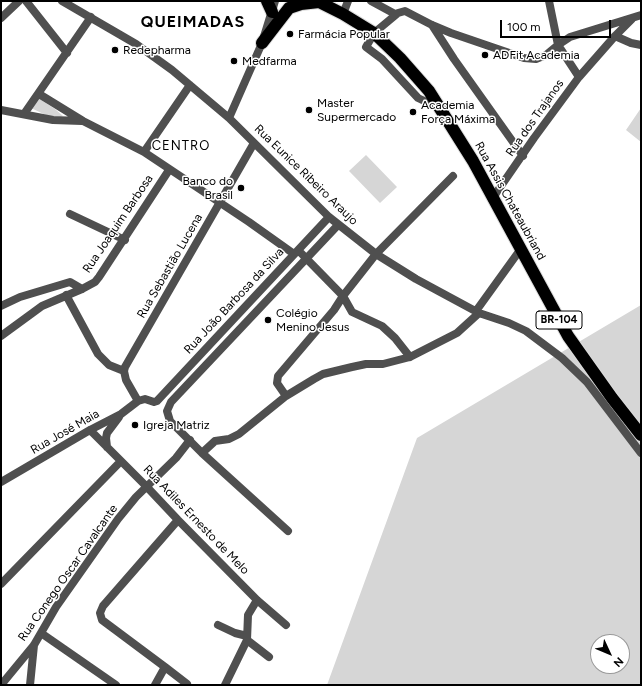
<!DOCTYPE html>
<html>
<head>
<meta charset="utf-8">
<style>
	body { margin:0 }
	#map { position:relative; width:642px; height:686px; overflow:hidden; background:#fff; font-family:Figtree,sans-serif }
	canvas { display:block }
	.frame { position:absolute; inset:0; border:2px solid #000; pointer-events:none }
	.north { position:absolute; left:590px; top:634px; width:40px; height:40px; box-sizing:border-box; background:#fff; border:1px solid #999; border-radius:50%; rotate:134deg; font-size:11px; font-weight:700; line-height:16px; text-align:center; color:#000 }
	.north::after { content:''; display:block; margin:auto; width:14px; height:18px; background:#000; clip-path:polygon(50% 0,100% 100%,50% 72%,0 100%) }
	.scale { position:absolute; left:500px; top:20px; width:111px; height:18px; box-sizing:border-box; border:2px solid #000; border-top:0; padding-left:5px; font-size:12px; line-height:14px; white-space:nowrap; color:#000; -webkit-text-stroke:3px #fff; paint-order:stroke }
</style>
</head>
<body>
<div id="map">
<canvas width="642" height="686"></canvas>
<div class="frame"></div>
<div class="north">N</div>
<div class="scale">100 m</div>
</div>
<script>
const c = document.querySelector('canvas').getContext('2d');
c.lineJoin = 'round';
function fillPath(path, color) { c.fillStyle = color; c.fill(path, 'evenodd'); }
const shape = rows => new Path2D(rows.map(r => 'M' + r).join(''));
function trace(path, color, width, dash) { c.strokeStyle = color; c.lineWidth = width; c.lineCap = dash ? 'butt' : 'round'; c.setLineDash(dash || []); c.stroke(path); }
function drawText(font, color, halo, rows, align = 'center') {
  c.font = font + ' Figtree,sans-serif'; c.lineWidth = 3; c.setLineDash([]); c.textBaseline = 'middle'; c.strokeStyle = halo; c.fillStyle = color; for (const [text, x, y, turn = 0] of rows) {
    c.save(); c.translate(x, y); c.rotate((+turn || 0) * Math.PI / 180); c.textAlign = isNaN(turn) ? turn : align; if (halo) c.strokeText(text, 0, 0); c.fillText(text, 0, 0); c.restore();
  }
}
fillPath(shape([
	[38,98,55,109,63,116,50,117,31,108],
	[641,108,641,142,626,130],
	[366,155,397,187,380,203,349,171],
	[641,305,641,685,327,685,417,438],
	[598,642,622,642,622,666,598,666]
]), '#d6d6d6');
const highway = shape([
	[267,1,272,12],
	[317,1,343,14,374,33,400,58,429,91,473,161,568,336,612,398,641,435],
	[262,43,289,8,301,4,319,2]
]);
trace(highway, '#dbdbdb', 14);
trace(shape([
	[26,1,67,53],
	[62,1,136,44,172,70,229,118,329,217,376,254,416,279,479,313,509,323,526,331,562,358,587,382,641,453],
	[371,1,395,14],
	[549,1,558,45,579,77],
	[343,14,348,1],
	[1,18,19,1],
	[432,25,454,59,523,156],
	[615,36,631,43,641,45],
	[39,94,83,121,144,152,249,222,294,254],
	[439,108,418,98,382,59,366,47,374,33,398,13,405,11,432,25,451,33,524,58,536,59,546,55,558,45,570,37,641,15],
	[1,110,53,120,82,121],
	[24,114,91,17],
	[229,118,262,43,275,1],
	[144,152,190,85],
	[492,199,534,138,579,77,615,36,632,19],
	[70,214,125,240],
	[298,250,343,296,352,312,382,326,395,338,410,357],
	[66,295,98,354,109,365,124,371],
	[1,306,20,297,70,282,82,289],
	[476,311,520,250],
	[1,336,42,306,82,289,95,282,99,277,169,170],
	[286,396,277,383,278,376,334,310,343,296,376,254,453,176],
	[138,401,126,380,124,371,125,367,254,143],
	[90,430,146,486,178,520,257,600,286,625],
	[107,447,106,438,107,433,119,417],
	[202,453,215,441,229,439,239,434,286,396,314,379,323,374,352,367,366,364,383,364,410,357,457,333,479,313],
	[1,482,90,430,121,414,138,401,145,399,154,402,157,401,329,217],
	[288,531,202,453,170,421,167,411,171,402,338,225],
	[1,584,121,461],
	[218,625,235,633,247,636],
	[41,633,116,685],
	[247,640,269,657],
	[165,667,187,684],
	[1,685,34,645,56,607,118,519,136,497,176,458,190,440],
	[30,685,34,645],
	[155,685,165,667,102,620,100,613,103,606,178,520],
	[225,685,247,640,248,615,257,600]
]), '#4f4f4f', 8);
trace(highway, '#000', 12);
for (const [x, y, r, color] of [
	[290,34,4,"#000"],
	[115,50,4,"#000"],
	[485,55,4,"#000"],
	[234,61,4,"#000"],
	[309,110,4,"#000"],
	[413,112,4,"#000"],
	[241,188,4,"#000"],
	[268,320,4,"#000"],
	[135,425,4,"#000"]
]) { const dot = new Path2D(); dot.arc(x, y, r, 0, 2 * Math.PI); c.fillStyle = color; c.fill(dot); trace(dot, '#fff', 1.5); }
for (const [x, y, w] of [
	[559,320,46]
]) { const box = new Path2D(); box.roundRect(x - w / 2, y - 9, w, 18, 3); c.fillStyle = '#fff'; c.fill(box); trace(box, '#000', 1); }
drawText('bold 11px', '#000', null, [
	["BR-104",559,320]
]);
drawText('12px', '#000', '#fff', [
	["Farmácia Popular",298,34],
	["Redepharma",123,50],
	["ADFit Academia",493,55],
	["Medfarma",242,61],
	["Master",317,103],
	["Supermercado",317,117],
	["Academia",421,105],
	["Força Máxima",421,119],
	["Banco do",233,181,"right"],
	["Brasil",233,195,"right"],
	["Colégio",276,313],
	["Menino Jesus",276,327],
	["Igreja Matriz",143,425]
], 'left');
drawText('12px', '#000', '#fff', [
	["Rua dos Trajanos",535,118,-55],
	["Rua Eunice Ribeiro Araujo",306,175,44],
	["Rua Assis Chateaubriand",510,201,61],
	["Rua Joaquim Barbosa",118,224,-56],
	["Rua Sebastião Lucena",170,266,-60],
	["Rua João Barbosa da Silva",234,301,-47],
	["Rua José Maia",65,432,-30],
	["Rua Adiles Ernesto de Melo",196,520,46],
	["Rua Conego Oscar Cavalcante",68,573,-55]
]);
c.letterSpacing = '1px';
drawText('13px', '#000', '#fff', [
	["CENTRO",181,146]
]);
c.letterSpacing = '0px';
c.letterSpacing = '1px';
drawText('bold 16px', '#000', '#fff', [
	["QUEIMADAS",193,22]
]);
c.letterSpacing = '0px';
</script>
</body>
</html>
